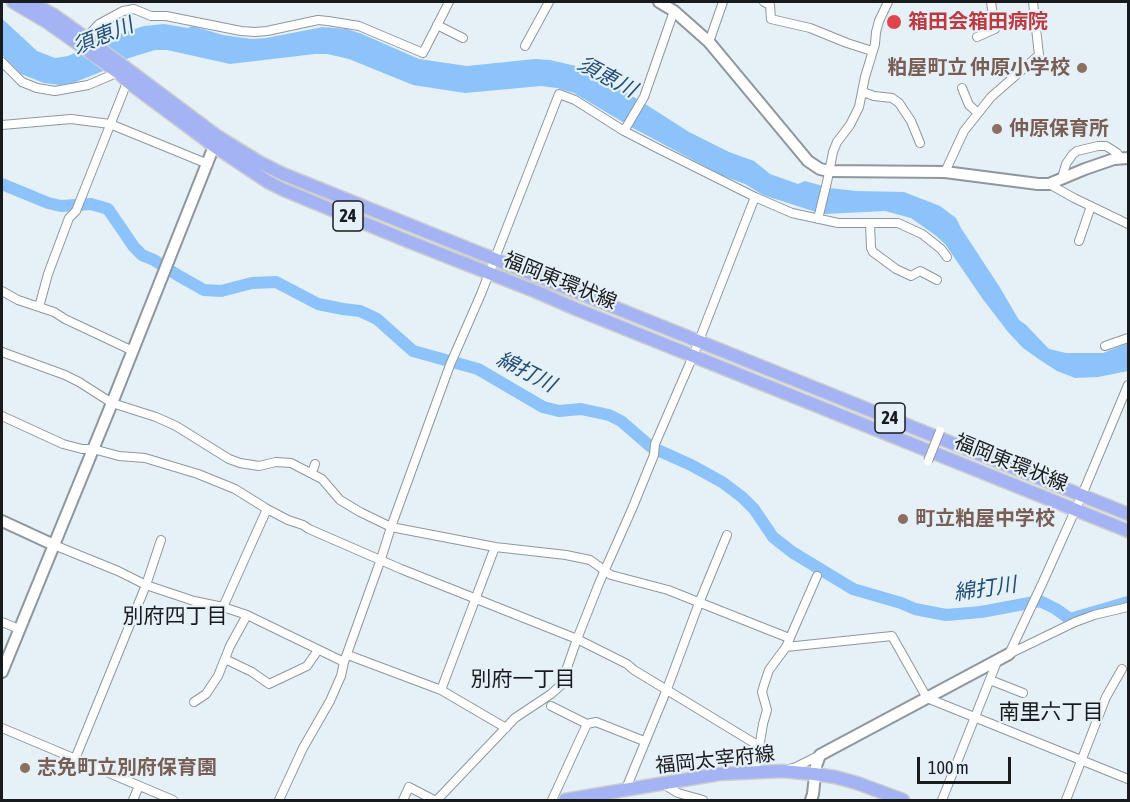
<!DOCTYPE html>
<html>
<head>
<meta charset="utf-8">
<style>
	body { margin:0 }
	#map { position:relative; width:1130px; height:802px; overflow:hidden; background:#e6f0f7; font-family:"Asap Condensed",sans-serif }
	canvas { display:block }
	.frame { position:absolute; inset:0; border:3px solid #181b1e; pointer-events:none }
	.scale { position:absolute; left:917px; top:757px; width:94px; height:27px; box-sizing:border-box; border:3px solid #181b1e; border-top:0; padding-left:8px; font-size:18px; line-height:21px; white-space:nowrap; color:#181b1e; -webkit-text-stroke:4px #e6f0f7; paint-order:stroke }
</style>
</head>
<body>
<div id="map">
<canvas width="1130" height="802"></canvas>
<div class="frame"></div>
<div class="scale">100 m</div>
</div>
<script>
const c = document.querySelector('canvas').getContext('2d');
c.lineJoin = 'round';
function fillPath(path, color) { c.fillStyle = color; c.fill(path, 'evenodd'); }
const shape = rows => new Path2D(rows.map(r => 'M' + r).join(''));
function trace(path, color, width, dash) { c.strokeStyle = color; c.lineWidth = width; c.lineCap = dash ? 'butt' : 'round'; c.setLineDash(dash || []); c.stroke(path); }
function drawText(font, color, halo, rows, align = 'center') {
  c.font = font + ' "Asap Condensed","Noto Sans JP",sans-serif'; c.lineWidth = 4.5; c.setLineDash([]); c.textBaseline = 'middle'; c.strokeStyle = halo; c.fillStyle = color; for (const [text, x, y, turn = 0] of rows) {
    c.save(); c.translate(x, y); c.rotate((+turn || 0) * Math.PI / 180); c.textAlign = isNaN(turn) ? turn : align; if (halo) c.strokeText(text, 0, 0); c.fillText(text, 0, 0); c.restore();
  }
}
fillPath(shape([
	[2,19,8,24,37,51,55,58,68,56,103,40,98,34,97,32,107,38,144,26,164,24,188,28,192,26,223,35,252,39,266,38,323,27,347,29,362,34,419,59,467,66,535,59,550,60,580,67,639,100,689,132,729,152,754,161,770,174,798,184,805,181,830,188,856,191,904,192,940,206,956,218,961,228,999,286,1019,320,1026,325,1049,349,1066,353,1103,353,1128,343,1128,371,1098,377,1075,378,1057,371,1040,360,1023,348,1008,332,982,298,945,244,935,235,911,218,885,211,825,214,816,212,763,195,745,184,723,176,631,127,574,93,557,88,541,86,465,93,413,85,349,59,327,54,315,54,230,64,167,50,155,50,129,58,103,71,73,83,60,85,44,83,21,74,2,55]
]), '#8dc3fb');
trace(shape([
	[2,184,48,203,61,206,91,204,108,209,134,247,142,255,154,260,179,276,204,290,221,291,252,283,276,282,318,304,343,309,360,311,377,319,413,351,478,369,543,407,559,411,581,409,609,415,621,421,651,447,691,465,722,482,742,497,754,509,773,537,792,552,853,589,901,603,915,609,946,615,981,612,1040,601,1056,609,1070,619,1128,602]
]), '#8dc3fb', 12);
const street = shape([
	[764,2,770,5,771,19,810,28,847,43,872,51],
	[437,25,463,38],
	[977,37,995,29,991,2],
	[86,38,99,24,123,11,134,9,151,16,166,16,241,31,255,32,267,31,318,20,328,21,359,26,423,53,449,2],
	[709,42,723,2],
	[525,46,549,2],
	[2,62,22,82,37,88,55,91,88,85,119,72],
	[962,88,969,105,978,113],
	[863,92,874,96,892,98,899,103,911,121,920,143],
	[2,125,71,119,110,124,208,164],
	[624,131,644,97,674,11],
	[945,172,964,131,991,97,1039,55,1033,2],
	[1062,178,1066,164,1073,154,1077,151,1098,146,1106,146,1117,153,1121,158],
	[1049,184,1074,198,1128,224],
	[818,219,827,182,833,152,837,142,850,125,859,107,865,77,875,44,876,32,879,21,888,2],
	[870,223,871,248,873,252,896,269,911,276,920,271,937,280],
	[1079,241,1091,206],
	[2,291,18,300,54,312,65,319,133,351],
	[39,307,48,274,69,218,76,211,128,80],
	[1105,346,1128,338],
	[2,352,65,375,79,382,112,403,156,417,176,426,229,459,240,463,259,466,276,462,291,463,322,479,340,500,360,512,391,527,495,547,566,555,590,560,611,575,668,590,789,638],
	[2,416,63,444,82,449,93,449,119,456,145,458,198,474,235,489,267,509,288,520,303,525,309,529,401,569,577,639,627,664,634,670,759,746],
	[312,473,315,464],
	[54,545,118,571,146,585,194,601,223,607,247,615,344,662],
	[223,607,267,509],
	[2,622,19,629],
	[786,647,892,636,927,698,1128,779],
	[1009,654,1042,584,1082,495,1128,385],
	[1009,654,1075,622,1094,615,1128,607],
	[348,655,441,690,506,728],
	[225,659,252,672,269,684,307,666,318,650],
	[990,680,1023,693],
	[441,690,495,547],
	[194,702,206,694,218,676,230,646,247,615],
	[551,706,587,724,596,722,644,741],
	[2,728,173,800],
	[75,759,146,585,161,540],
	[789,769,796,767,820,755],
	[755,772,763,724,767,710,762,692,764,685,769,670,786,647,817,576],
	[663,784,678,793,703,800],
	[625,791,667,689,699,603,727,535],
	[133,800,139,786],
	[279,800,303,748,330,701,341,676,344,662,381,559,391,527,450,365,481,294,559,94,575,100,624,131,655,147,755,197,792,213,838,223,898,223,922,234,941,249,947,257],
	[403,800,409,787,434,800],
	[437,800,515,718,551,694,561,685,577,639,600,581,632,509,654,455,655,444,693,356,755,197],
	[552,800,587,724],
	[942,800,998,659],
	[1066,800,1106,697,1122,669]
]);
const secondary = shape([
	[659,2,674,11,709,42,808,161,820,169,829,171,945,172,1038,184,1049,184,1085,169,1114,159,1128,158],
	[2,521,54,545],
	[2,672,112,403,216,141],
	[811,800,813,794,816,766,820,755,1009,654]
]);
const primary = shape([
	[13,2,47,22,119,73,128,82,214,146,268,182,284,190,405,240,537,292,576,309,1128,531],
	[30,2,54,15,86,38,217,136,259,162,283,174,1128,514],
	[565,800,719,774,782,771,814,774,835,777,857,783,903,800]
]);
trace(street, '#8f979e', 10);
trace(secondary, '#8f979e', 14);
trace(primary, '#cccdce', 15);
trace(street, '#fff', 8);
trace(secondary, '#fff', 10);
trace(primary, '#a3b3f3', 12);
const streetBridge = shape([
	[928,461,940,431]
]);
trace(streetBridge, '#8f979e', 10, []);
trace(streetBridge, '#fff', 8);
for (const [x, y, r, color] of [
	[894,22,8,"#e0444e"],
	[1082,68,6,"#8d6e63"],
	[997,129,6,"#8d6e63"],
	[903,519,6,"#8d6e63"],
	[25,768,6,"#8d6e63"]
]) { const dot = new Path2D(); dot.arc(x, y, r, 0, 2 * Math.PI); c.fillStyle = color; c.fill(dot); trace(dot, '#e6f0f7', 2); }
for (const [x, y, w] of [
	[348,216,30],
	[890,418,30]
]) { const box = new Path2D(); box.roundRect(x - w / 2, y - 15, w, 30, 4.5); c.fillStyle = '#e6f0f7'; c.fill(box); trace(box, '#181b1e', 1.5); }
drawText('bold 18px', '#181b1e', null, [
	["24",348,216],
	["24",890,418]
]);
drawText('bold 20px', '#be3a42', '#e6f0f7', [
	["箱田会箱田病院",908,22]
], 'left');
drawText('bold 20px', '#785e54', '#e6f0f7', [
	["粕屋町立 仲原小学校",1070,68,"right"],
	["仲原保育所",1009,129],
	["町立粕屋中学校",915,519],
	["志免町立別府保育園",37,768]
], 'left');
drawText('20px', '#181b1e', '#e6f0f7', [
	["福岡東環状線",560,281,22],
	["福岡東環状線",1011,463,22],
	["福岡太宰府線",715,760,-6]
]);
drawText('italic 21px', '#1e4d7a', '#e6f0f7', [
	["須恵川",103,36,-22],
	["須恵川",607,77,28],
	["綿打川",526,372,27],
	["綿打川",985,589,-8]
]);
drawText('21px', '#181b1e', '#e6f0f7', [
	["別府四丁目",175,616],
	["別府一丁目",523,679],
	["南里六丁目",1051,712]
]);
</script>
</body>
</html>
